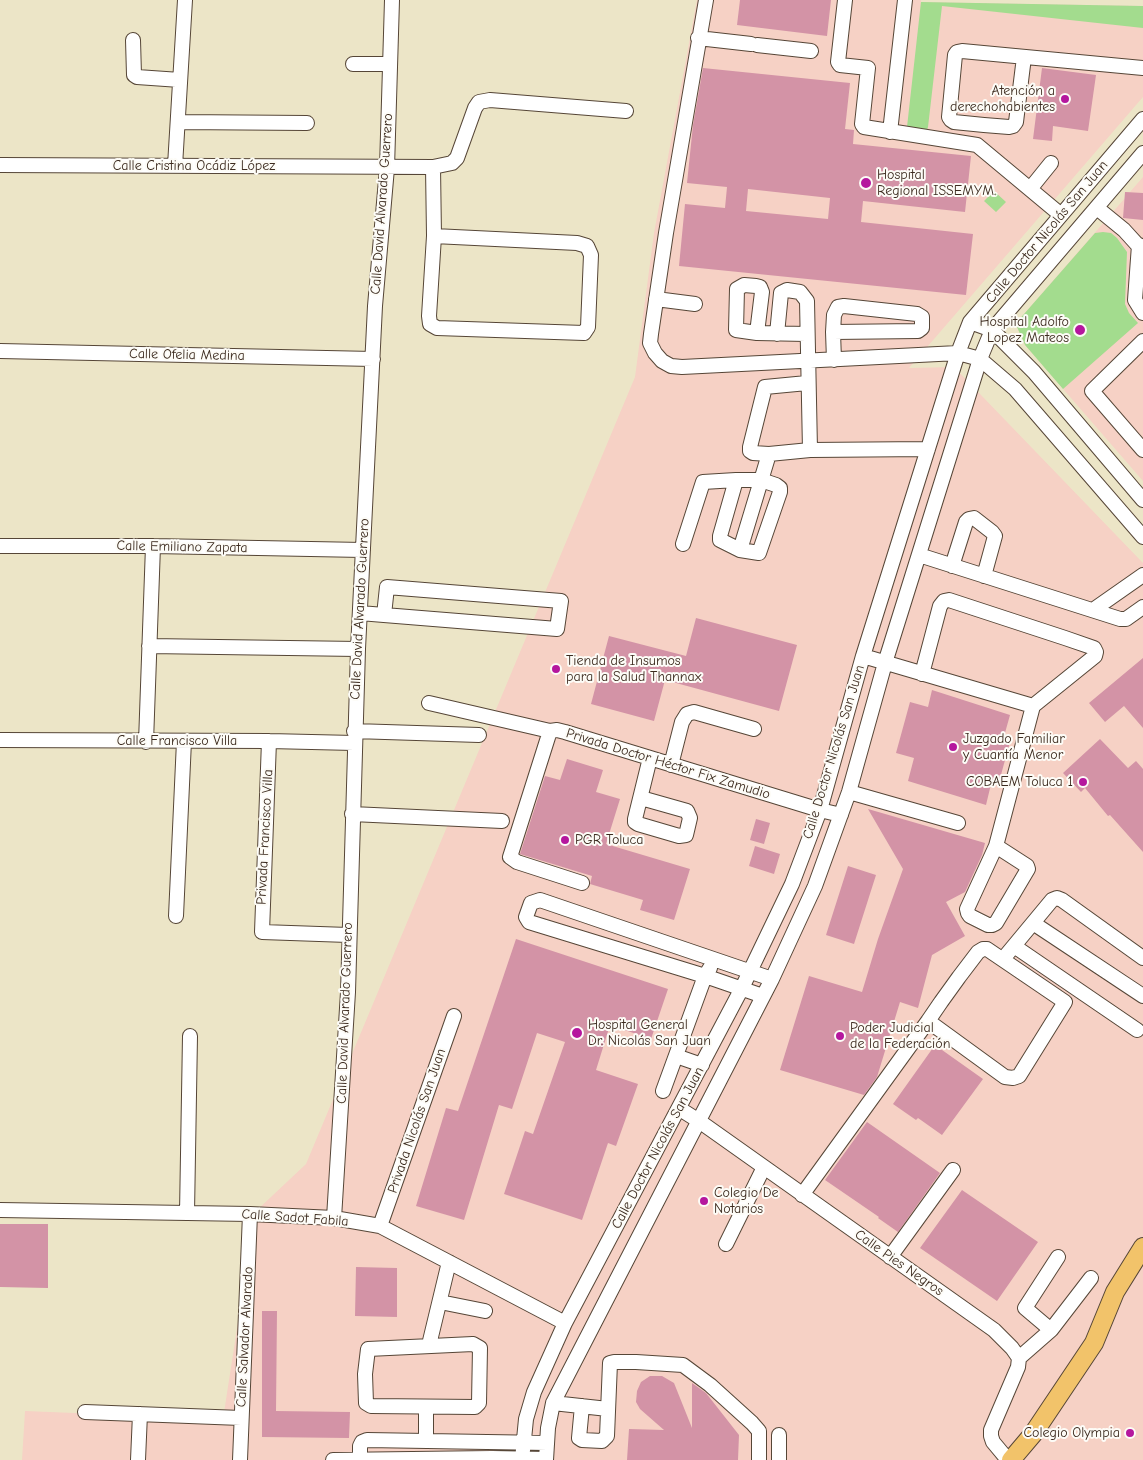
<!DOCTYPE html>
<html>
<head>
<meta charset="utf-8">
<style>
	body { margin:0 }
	canvas { display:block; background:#ece5c7 }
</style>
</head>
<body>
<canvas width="1143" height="1460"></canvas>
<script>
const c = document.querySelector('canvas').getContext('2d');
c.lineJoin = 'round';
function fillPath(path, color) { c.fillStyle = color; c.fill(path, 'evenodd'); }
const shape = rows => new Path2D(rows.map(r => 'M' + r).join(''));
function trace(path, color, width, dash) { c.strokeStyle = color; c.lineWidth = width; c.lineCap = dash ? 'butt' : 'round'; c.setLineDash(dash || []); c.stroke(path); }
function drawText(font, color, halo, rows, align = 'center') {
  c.font = font + ' "Comic Neue",sans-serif'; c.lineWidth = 4; c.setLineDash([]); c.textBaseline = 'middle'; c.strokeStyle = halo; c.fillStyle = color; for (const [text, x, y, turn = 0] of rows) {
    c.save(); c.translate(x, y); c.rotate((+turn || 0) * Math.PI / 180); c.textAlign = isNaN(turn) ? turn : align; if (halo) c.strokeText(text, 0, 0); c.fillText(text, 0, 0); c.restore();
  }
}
fillPath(shape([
	[697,0,921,0,921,2,1143,6,1143,97,909,368,954,367,1143,563,1143,1460,22,1460,25,1411,223,1419,255,1212,306,1164,635,377,654,233],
	[1143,177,1143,481,1025,345,1017,327,1017,322,1125,198,1125,192,1130,192]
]), '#f6d1c5');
fillPath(shape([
	[921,2,1143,6,1143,28,942,6,928,127,927,130,907,127],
	[994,191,1006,202,996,212,984,201],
	[1103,232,1111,233,1117,238,1127,252,1125,304,1129,313,1138,323,1063,389,1025,345,1017,327,1017,322,1095,233]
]), '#a3dc8e');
fillPath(shape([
	[740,0,831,0,827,36,737,25],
	[703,68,850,83,845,129,854,130,853,144,971,156,965,212,863,201,861,222,973,234,966,295,679,266,685,204,725,208,727,187,687,183,693,125],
	[748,189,830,198,828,219,746,211],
	[1042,68,1096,75,1088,131,1053,126,1052,141,1033,139],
	[1125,192,1143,193,1143,220,1123,218],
	[696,618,797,645,779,711,665,680,654,721,591,704,609,636,686,656],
	[1143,658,1143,728,1124,706,1105,722,1089,703],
	[932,690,1010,715,1003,740,1010,742,999,782,992,780,986,805,908,781,914,758,896,753,910,702,928,707],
	[1100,739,1128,768,1136,761,1143,769,1143,852,1110,815,1108,816,1085,788,1081,792,1063,773],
	[567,759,603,770,596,792,620,799,606,844,690,869,674,920,640,910,643,900,590,884,592,876,520,854,545,776,560,780],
	[868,809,985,843,982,855,965,892,946,902,965,936,932,955,918,1008,900,1002,877,1077,864,1095,780,1070,809,976,862,992,878,939,903,869],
	[756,819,770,823,764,844,750,840],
	[755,846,780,854,774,874,749,866],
	[848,866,876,875,854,944,826,935],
	[516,939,668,989,651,1039,610,1025,596,1070,638,1084,616,1146,608,1143,582,1220,504,1194,525,1131,533,1134,565,1042,537,1033,512,1109,499,1105,464,1220,416,1206,446,1108,458,1111],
	[935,1045,983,1079,942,1135,918,1118,916,1120,893,1104],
	[867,1122,940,1173,898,1232,878,1218,879,1217,825,1180],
	[962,1190,1038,1242,997,1301,920,1248],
	[0,1224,48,1224,48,1288,0,1287],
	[356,1267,397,1268,397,1317,355,1316],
	[262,1311,277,1311,276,1411,350,1412,349,1438,262,1437],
	[650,1376,662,1376,674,1383,692,1428,692,1383,706,1393,739,1435,738,1460,627,1460,629,1429,664,1430,640,1409,636,1402,637,1391,641,1382]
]), '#d393a6');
const minor = shape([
	[706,0,666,233,651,334,650,343,655,353,662,361,671,366,682,367,958,353,980,359,1015,389,1143,537],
	[845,0,838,62,840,65,868,68,862,124,864,127,977,145,1061,215],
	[698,38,751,44],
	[133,40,134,75,137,77,180,80],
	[757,45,811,51],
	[1024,57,1016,122,1013,126,1009,127,984,125,954,122,951,120,949,117,955,55,957,52,962,51,1143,68],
	[353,64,390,64],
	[178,122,307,123],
	[890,132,905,0],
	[0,165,433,167,452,163,457,158,475,108,479,102,490,100,626,111],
	[175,166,185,0],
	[433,167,434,236,429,316,430,324,437,328,584,333,588,327,591,255,587,246,577,243,434,236],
	[1030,189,1051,163],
	[1097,208,1124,230,1143,251],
	[1139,245,1135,300,1143,313],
	[656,299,695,304],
	[970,322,992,330,1034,372,1143,500],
	[833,332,918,331,922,328,922,317,917,314,844,306,838,307,834,315,833,332,834,360],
	[757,333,762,292,760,287,756,286,744,285,737,289,736,330,757,333,806,334],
	[777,334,781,293,787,290,800,292,807,301,810,450,769,454,753,453,750,451,750,447,765,387,807,383],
	[1143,341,1092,391,1143,450],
	[0,351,373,359],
	[810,450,928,449],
	[683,544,703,482,736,480,761,480,776,485,780,488,780,492,759,553,740,550,720,540,720,536,736,480],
	[0,546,153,546,363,550],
	[740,550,769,454],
	[919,555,1120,619,1126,619,1143,607],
	[952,566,966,522,969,519,974,518,992,532,995,536,984,576],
	[1093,610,1143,575],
	[360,613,384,615,557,629,561,601,387,587,384,615],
	[149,646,358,649],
	[863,656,1033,706],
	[922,674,940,606,944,601,949,600,1065,638,1094,648,1096,652,1095,656,1033,706,996,846,967,909,968,913,970,916,988,925,992,925,996,923,1028,869,1027,866,996,846],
	[429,703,550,731],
	[354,731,479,735],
	[0,740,269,741,354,743],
	[269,741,262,932,348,935],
	[146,742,153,546],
	[671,765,682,722,687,714,694,712,754,729],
	[849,792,958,823],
	[641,798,687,811,690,818,686,835,679,836,638,824,635,822,635,819,650,758],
	[352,814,502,821],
	[582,883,517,862,510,857,550,731,557,730,565,732,820,810,841,815],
	[176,916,184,741],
	[1033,923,1143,996],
	[1014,946,1137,1030],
	[1003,959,1052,900,1057,898,1062,900,1143,958],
	[763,996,705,976,529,922,526,917,531,903,540,900,772,979],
	[676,1056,702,1065],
	[663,1091,705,976,710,968],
	[680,1109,699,1121,994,1330,1012,1348,1019,1358,1018,1367,991,1430,991,1436,993,1442,1008,1460],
	[802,1195,928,1021,941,1002,959,977,978,952,983,949,987,949,1065,1002,1019,1076,1013,1078,1005,1077,928,1021],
	[0,1210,250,1214,334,1218,380,1226,565,1323],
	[187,1213,190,1036],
	[334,1218,348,992,358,649,375,306,387,168,392,0],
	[380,1226,454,1016],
	[726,1244,764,1167],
	[890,1257,953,1170],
	[440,1302,485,1311],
	[1051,1330,1091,1278],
	[473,1344,480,1348,479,1403,475,1407,371,1406,366,1403,365,1374,368,1349,473,1344],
	[429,1345,449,1262],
	[1019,1358,1051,1330,1025,1308,1058,1257],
	[553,1403,608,1409],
	[582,1406,579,1438,582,1440,602,1441,607,1436,610,1363,614,1362,636,1362,683,1365,710,1385,752,1423,759,1431,759,1460],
	[426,1407,426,1441],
	[85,1412,241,1418],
	[360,1459,360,1446,362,1442,367,1440,547,1443],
	[138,1460,140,1414],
	[240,1460,250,1214],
	[333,1460,492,1458,546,1459],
	[522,1460,526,1419,534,1392,565,1323,742,988,792,884,820,810,863,656,958,353,970,322,1143,119],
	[546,1460,548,1428,553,1403,772,979,815,886,849,792,885,663,980,359,992,330,1143,153],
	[779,1460,779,1435]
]);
const major = shape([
	[1011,1460,1033,1434,1094,1343,1115,1292,1143,1247]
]);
trace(minor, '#564637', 16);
trace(major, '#564637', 20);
trace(minor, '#fff', 14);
trace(major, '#f2c36a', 18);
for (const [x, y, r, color] of [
	[1065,99,5,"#b5179e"],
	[866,183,6,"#b5179e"],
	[1080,330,6,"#b5179e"],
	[556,669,5,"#b5179e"],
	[953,747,5,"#b5179e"],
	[1083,782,5,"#b5179e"],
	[565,840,5,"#b5179e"],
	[577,1033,6,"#b5179e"],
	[840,1036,5,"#b5179e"],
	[704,1201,5,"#b5179e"],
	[1130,1433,5,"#b5179e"]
]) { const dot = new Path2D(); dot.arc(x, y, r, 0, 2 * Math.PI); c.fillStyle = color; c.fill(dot); trace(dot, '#fdfcf7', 2); }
drawText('14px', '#3b2a1e', '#fdfcf7', [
	["Atención a",1055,91,"right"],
	["derechohabientes",1055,107,"right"],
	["Hospital",877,175],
	["Regional ISSEMYM.",877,191],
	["Hospital Adolfo",1069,322,"right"],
	["Lopez Mateos",1069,338,"right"],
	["Tienda de Insumos",566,661],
	["para la Salud Thannax",566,677],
	["Juzgado Familiar",963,739],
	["y Cuantía Menor",963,755],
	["COBAEM Toluca 1",1073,782,"right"],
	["PGR Toluca",575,840],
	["Hospital General",588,1025],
	["Dr. Nicolás San Juan",588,1041],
	["Poder Judicial",850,1028],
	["de la Federación",850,1044],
	["Colegio De",714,1193],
	["Notarios",714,1209],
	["Colegio Olympia",1120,1433,"right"]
], 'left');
drawText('14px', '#3b2a1e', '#fdfcf7', [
	["Calle Cristina Ocádiz López",194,166],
	["Calle David Alvarado Guerrero",382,204,-86],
	["Calle Doctor Nicolás San Juan",1047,232,-50],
	["Calle Ofelia Medina",187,355,1],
	["Calle Emiliano Zapata",182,547,1],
	["Calle David Alvarado Guerrero",360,609,-87],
	["Calle Francisco Villa",177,741],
	["Calle Doctor Nicolás San Juan",834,752,-73],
	["Privada Doctor Héctor Fix Zamudio",668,764,17],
	["Privada Francisco Villa",265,837,-87],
	["Calle David Alvarado Guerrero",345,1013,-88],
	["Privada Nicolás San Juan",417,1121,-71],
	["Calle Doctor Nicolás San Juan",658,1148,-62],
	["Calle Sadot Fabila",295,1218,4],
	["Calle Pies Negros",899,1263,35],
	["Calle Salvador Alvarado",245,1337,-87]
]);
</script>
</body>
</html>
